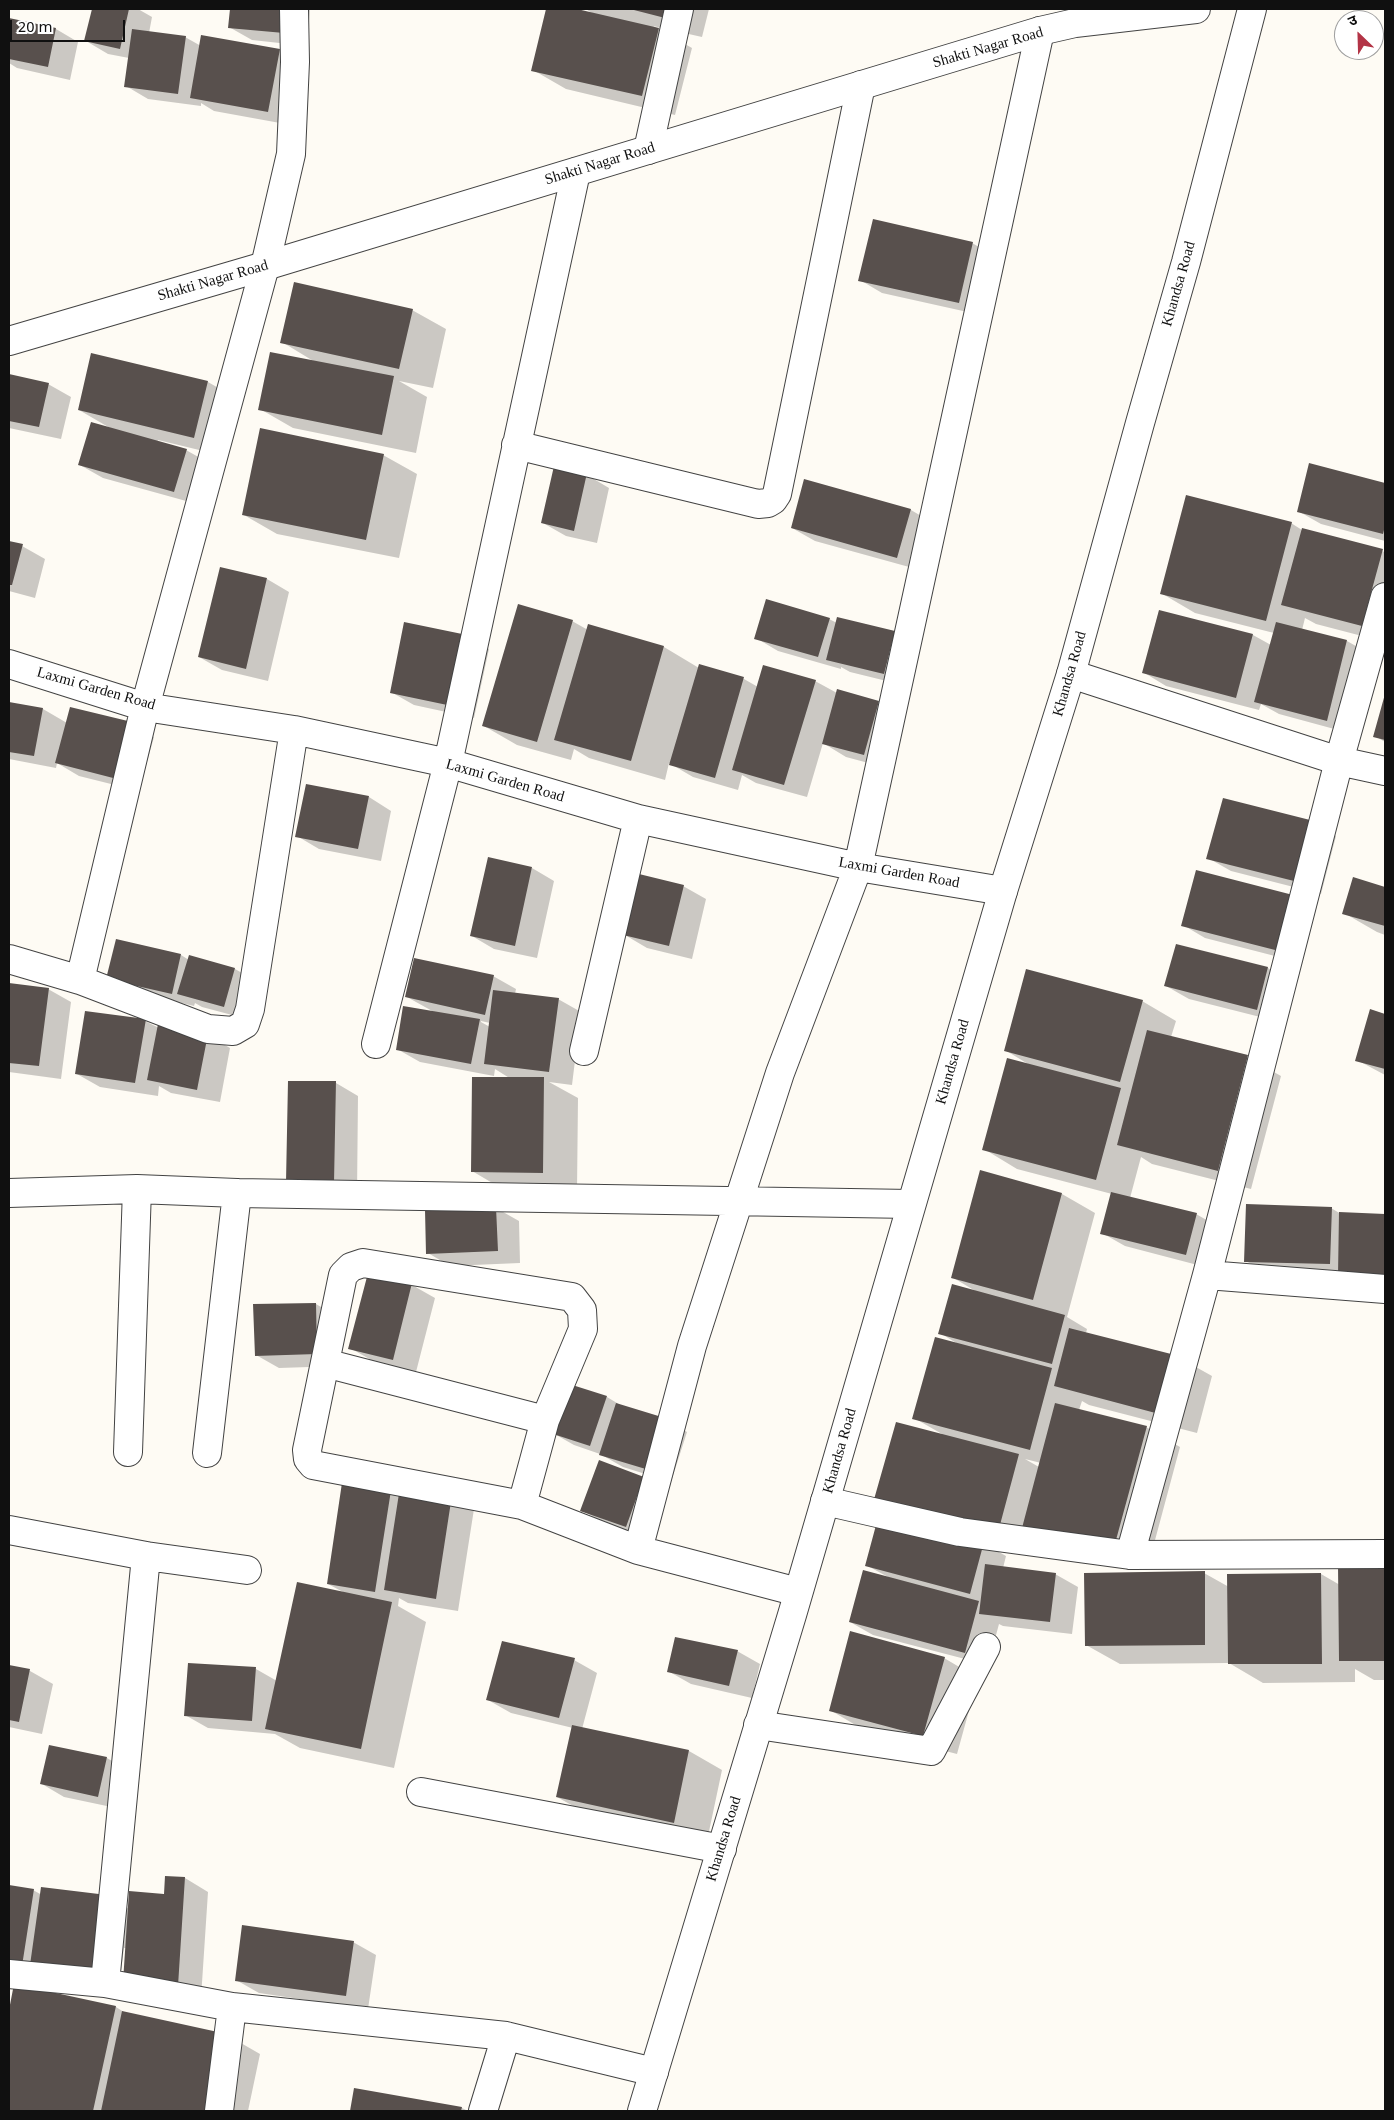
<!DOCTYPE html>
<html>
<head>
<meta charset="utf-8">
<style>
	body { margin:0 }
	#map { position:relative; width:1394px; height:2120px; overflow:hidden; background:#fefbf4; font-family:Georgia,"Noto Sans Devanagari",serif }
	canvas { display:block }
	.frame { position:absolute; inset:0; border:10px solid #101010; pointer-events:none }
	.north { position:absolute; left:1334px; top:10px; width:50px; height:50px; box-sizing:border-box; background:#fff; border:1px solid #9f9f9f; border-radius:50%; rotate:336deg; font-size:14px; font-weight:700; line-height:20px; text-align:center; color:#101010 }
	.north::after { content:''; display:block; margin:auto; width:18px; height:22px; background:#b33446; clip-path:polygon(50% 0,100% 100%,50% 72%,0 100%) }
	.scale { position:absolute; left:10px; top:20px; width:115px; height:22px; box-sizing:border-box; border:2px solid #101010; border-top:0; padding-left:6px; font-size:15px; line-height:18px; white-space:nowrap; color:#101010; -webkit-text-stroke:4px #fff; paint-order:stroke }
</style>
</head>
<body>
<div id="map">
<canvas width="1394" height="2120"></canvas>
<div class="frame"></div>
<div class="north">उ</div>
<div class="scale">20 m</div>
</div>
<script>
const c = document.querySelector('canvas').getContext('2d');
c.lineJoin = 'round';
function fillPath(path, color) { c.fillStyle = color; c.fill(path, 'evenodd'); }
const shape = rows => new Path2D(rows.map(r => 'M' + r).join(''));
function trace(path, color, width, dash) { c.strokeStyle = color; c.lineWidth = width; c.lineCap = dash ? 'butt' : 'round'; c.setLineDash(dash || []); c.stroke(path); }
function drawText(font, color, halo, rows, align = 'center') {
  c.font = font + ' Georgia,serif'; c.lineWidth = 5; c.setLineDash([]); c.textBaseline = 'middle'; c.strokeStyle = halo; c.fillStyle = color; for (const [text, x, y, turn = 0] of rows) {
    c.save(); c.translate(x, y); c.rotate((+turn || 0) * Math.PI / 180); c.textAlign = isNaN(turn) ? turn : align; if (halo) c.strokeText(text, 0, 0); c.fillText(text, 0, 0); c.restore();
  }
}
fillPath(shape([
	[93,9,138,9,152,17,149,33,185,37,201,46,202,37,280,50,303,63,291,125,214,111,201,103,201,106,148,99,126,86,129,58,108,54,86,41],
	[231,9,310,9,307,46,252,40,229,27],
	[547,9,571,9,593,14,586,9,709,9,702,37,653,26,692,48,675,115,566,89,533,70],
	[9,19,56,29,78,42,70,80,17,68,9,63],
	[972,243,995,256,981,315,882,293,860,280],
	[412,310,446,329,433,388,399,381,427,397,416,453,293,428,260,409,315,362,282,342],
	[92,355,208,382,241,401,228,457,158,440,157,442,186,450,209,463,197,504,103,478,80,465,110,428,79,410],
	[9,375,48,384,71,397,61,439,9,428],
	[383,455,417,474,399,558,277,534,244,515],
	[1310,464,1385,484,1385,541,1321,524,1298,511],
	[587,475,609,488,597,543,566,536,543,523],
	[911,510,933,523,920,570,815,541,792,528],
	[1291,523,1302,530,1385,552,1385,642,1316,624,1305,618,1302,630,1347,641,1370,654,1349,733,1279,714,1261,704,1259,710,1166,686,1143,672,1159,611,1253,635,1271,645,1274,633,1195,613,1161,593],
	[9,542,22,546,45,559,35,598,9,591],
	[267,579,289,592,268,681,222,670,199,657],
	[829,619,837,623,894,632,917,645,907,686,850,672,841,667,841,669,778,651,756,638],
	[572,621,588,630,664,647,699,668,700,666,744,679,758,687,815,681,837,693,878,702,901,715,887,768,846,757,823,743,807,797,756,783,742,775,738,790,693,777,669,763,665,780,589,758,574,749,571,760,517,745,484,726],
	[467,636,489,649,474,718,414,705,391,692],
	[1385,697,1385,742,1375,736],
	[9,703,43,709,67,723,131,723,154,737,139,791,79,776,57,763,56,768,9,759],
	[369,797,391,811,381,861,319,849,297,836],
	[1313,822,1336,836,1321,894,1231,871,1208,858],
	[532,868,554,881,537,958,494,949,472,936],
	[1354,879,1385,888,1385,935,1377,932,1344,913],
	[683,886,706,899,692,959,647,948,625,935],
	[1293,896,1316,909,1302,963,1205,938,1183,925],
	[1177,945,1268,968,1291,982,1280,1022,1189,999,1166,986],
	[181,955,189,960,190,956,235,969,258,982,247,1019,202,1007,195,1003,194,1006,131,991,108,978],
	[493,976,516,989,515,994,558,999,581,1012,572,1085,549,1082,578,1098,577,1191,506,1191,472,1171,511,1079,495,1069,494,1076,420,1062,397,1049,434,1012,407,997],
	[481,1021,490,1023,490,1027,481,1022],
	[9,984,48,989,71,1002,61,1079,9,1072],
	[1142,1001,1176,1021,1171,1037,1247,1057,1281,1076,1251,1189,1152,1164,1141,1157,1130,1198,1196,1214,1219,1227,1209,1268,1125,1246,1102,1233,1112,1194,1017,1169,984,1149,1028,1064,1005,1050],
	[1371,1011,1385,1015,1385,1075,1357,1060],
	[145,1021,159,1028,208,1035,230,1048,220,1102,171,1093,159,1086,158,1096,100,1087,77,1074],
	[336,1083,358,1096,357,1195,310,1194],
	[981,1172,1062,1194,1095,1213,1067,1317,1087,1329,1086,1333,1178,1357,1212,1376,1197,1433,1089,1405,1082,1401,1079,1410,1146,1427,1180,1447,1147,1570,1057,1546,983,1543,1006,1556,1003,1568,1055,1574,1078,1587,1072,1634,1003,1626,999,1624,988,1665,873,1635,850,1622,888,1577,866,1565,942,1434,914,1418,958,1344,940,1333,977,1292,952,1277],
	[1025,1459,1041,1463,1039,1467],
	[496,1208,519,1221,520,1263,450,1266,428,1253],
	[1331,1208,1341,1214,1385,1215,1385,1289,1268,1274,1246,1261],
	[368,1274,412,1285,435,1298,416,1372,373,1361,350,1348],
	[316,1304,338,1317,340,1366,279,1368,256,1355],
	[607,1397,622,1406,664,1419,687,1432,671,1482,623,1467,600,1454,574,1445,551,1432],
	[344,1478,474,1509,458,1611,408,1603,399,1598,398,1606,426,1622,394,1768,300,1748,275,1734,208,1728,185,1715,256,1669,277,1681,343,1592,328,1584],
	[644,1478,649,1539,604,1523,582,1510],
	[1385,1566,1385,1680,1374,1680,1355,1669,1355,1682,1263,1683,1229,1663,1120,1664,1086,1645,1204,1573,1229,1587,1229,1575,1321,1574,1340,1585],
	[737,1651,760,1664,752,1698,691,1684,668,1671],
	[944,1658,978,1678,957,1754,864,1730,830,1710],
	[574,1660,597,1673,582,1729,689,1751,722,1770,707,1841,591,1816,557,1797,573,1728,511,1713,488,1700],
	[9,1666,30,1671,53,1684,42,1734,9,1727],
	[107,1758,129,1771,121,1809,64,1797,42,1784],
	[166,1877,185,1878,208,1892,201,1998,126,1948,124,1948,119,1986,9,1973,9,1886,33,1890,42,1895,106,1896,129,1909,165,1895],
	[353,1942,376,1955,368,2009,259,1993,236,1980],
	[15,1986,116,2007,127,2014,227,2035,260,2054,248,2111,9,2111,9,2016],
	[355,2090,462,2108,468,2111,351,2111]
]), '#0003');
fillPath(shape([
	[92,9,129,9,120,49,84,41],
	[230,9,287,9,284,33,228,28],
	[546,9,577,9,659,28,642,96,531,71],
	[630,9,671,9,669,19],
	[9,18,56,28,48,67,9,59],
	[132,29,186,36,178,94,124,87],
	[201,35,280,49,268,112,190,98],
	[873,219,973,242,959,303,858,281],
	[294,282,413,309,399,369,280,343],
	[270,352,394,376,382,435,258,410],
	[91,353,208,381,194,438,78,410],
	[9,374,49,383,39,427,9,421],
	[91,422,187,449,174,492,78,465],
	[260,428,384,454,366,540,242,515],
	[1309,463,1385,483,1385,526,1383,534,1297,512],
	[554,466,587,473,574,531,541,523],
	[804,479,911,509,897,558,791,528],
	[1186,495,1292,522,1266,621,1160,594],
	[1302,528,1383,549,1362,626,1281,605],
	[9,541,23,544,12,585,9,585],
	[220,567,267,578,246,669,198,657],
	[766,599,830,618,818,657,754,639],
	[518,604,573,620,537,742,482,726],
	[1159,610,1253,634,1236,698,1142,673],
	[837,617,895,631,884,674,826,660],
	[404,622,467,635,452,706,390,693],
	[1276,622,1347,640,1327,721,1254,702],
	[588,624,664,646,631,761,554,740],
	[699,664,744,677,715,778,669,765],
	[763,665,816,680,784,785,732,770],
	[837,689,879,701,864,755,822,744],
	[1385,694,1385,740,1373,737],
	[9,702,43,708,34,756,9,752],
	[70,707,132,722,117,779,55,763],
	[306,784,369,796,358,849,295,837],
	[1223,798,1314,821,1298,882,1206,859],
	[488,857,532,867,515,946,470,936],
	[1196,870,1293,895,1279,951,1181,926],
	[639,874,684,885,669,946,623,935],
	[1353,877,1385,887,1385,926,1342,914],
	[116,939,181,954,172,994,106,979],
	[1176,944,1268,967,1257,1010,1164,986],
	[189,955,235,968,224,1007,177,994],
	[414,958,494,975,485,1015,405,997],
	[1026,969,1143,1000,1120,1082,1004,1051],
	[9,983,49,988,39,1066,9,1063],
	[493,990,559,998,549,1072,484,1064],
	[403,1006,480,1019,471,1064,396,1050],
	[1370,1009,1385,1014,1385,1069,1355,1061],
	[85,1011,146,1019,135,1083,75,1074],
	[158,1024,208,1034,197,1090,147,1080],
	[1147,1030,1248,1055,1218,1171,1117,1145],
	[1007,1058,1121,1088,1096,1180,982,1150],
	[472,1077,544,1077,543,1173,471,1172],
	[288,1081,336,1081,334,1183,286,1182],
	[980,1170,1062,1193,1033,1300,951,1278],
	[1111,1192,1197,1213,1186,1255,1100,1234],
	[1246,1204,1332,1207,1330,1264,1244,1262],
	[496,1207,498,1251,426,1254,425,1210],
	[1339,1212,1385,1214,1385,1277,1338,1275],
	[368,1273,412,1283,393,1360,348,1349],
	[952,1284,1065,1315,1052,1364,938,1334],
	[316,1303,317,1354,255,1356,253,1304],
	[1069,1328,1179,1356,1163,1415,1054,1386],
	[935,1337,1052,1368,1030,1450,912,1419],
	[566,1383,607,1396,590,1446,550,1433],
	[616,1403,665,1418,649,1470,599,1455],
	[1055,1403,1147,1426,1113,1551,1022,1528],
	[896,1422,1019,1454,997,1536,873,1503],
	[599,1460,644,1477,626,1527,580,1511],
	[343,1476,392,1484,375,1592,327,1584],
	[400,1487,452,1495,436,1599,384,1590],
	[879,1514,984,1542,970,1594,865,1566],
	[985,1564,1056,1573,1050,1622,979,1614],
	[1338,1565,1385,1565,1385,1661,1339,1661],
	[863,1570,979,1601,965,1653,849,1622],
	[1205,1571,1205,1645,1085,1646,1084,1573],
	[1321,1573,1322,1664,1228,1664,1227,1574],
	[297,1582,392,1602,361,1749,265,1729],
	[850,1631,945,1657,923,1736,829,1711],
	[675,1637,738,1650,729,1686,667,1672],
	[502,1641,575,1658,559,1718,486,1700],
	[188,1663,256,1667,252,1721,184,1716],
	[9,1665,30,1669,19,1722,9,1720],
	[572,1725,689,1750,674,1823,556,1797],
	[49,1745,107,1757,98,1797,40,1784],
	[165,1876,185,1877,178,1986,123,1982,129,1891,164,1894],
	[9,1885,34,1889,22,1966,9,1964],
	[41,1887,107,1895,96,1974,30,1965],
	[242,1925,354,1941,346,1996,235,1981],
	[14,1984,116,2006,93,2111,9,2111,9,2010],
	[122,2011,227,2034,211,2111,101,2111],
	[354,2088,462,2107,461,2111,350,2111]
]), '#58504d');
const minor = shape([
	[648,150,679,9],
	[516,445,758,504,768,503,773,500,777,494,861,85],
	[9,664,145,707,294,730,448,763,638,819,858,867,1003,891],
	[1071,674,1339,761,1385,771],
	[9,959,80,980,208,1029,233,1031,245,1024,250,1009,294,730],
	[80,980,145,707,265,266,291,154,295,62,294,9],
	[376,1044,448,763,576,172],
	[584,1051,638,819],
	[9,1193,137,1189,237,1193,911,1204],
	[1207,1275,1385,1289],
	[325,1363,545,1420],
	[128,1452,137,1189],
	[207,1453,237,1193],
	[825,1501,960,1532,1130,1555,1385,1554],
	[522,1505,545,1420,583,1329,582,1310,572,1297,363,1263,351,1267,343,1275,307,1450,308,1459,313,1465,522,1505,638,1550,798,1592],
	[9,1530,146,1556,247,1570],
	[638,1550,692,1346,780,1073,858,867,1040,31],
	[1130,1555,1207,1275,1339,761,1385,597],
	[758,1725,931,1751,986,1647],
	[421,1792,722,1849],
	[9,1974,105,1983,232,2007,506,2036,654,2072],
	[105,1983,146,1556],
	[219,2111,232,2007],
	[483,2111,506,2036]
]);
const tertiary = shape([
	[9,341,265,266,1040,31,1075,23,1196,9],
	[642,2111,792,1615,1003,891,1071,674,1140,423,1186,262,1252,9]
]);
trace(minor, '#434343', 30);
trace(tertiary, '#434343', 30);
trace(minor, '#fff', 28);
trace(tertiary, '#fff', 28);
drawText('15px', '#101010', '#fff', [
	["Shakti Nagar Road",988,48,-16],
	["Shakti Nagar Road",600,164,-17],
	["Shakti Nagar Road",213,281,-16],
	["Khandsa Road",1179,284,-74],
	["Khandsa Road",1070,674,-74],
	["Laxmi Garden Road",96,689,16],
	["Laxmi Garden Road",505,781,16],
	["Laxmi Garden Road",899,873,10],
	["Khandsa Road",953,1062,-74],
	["Khandsa Road",840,1451,-74],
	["Khandsa Road",724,1839,-73]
]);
</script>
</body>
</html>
